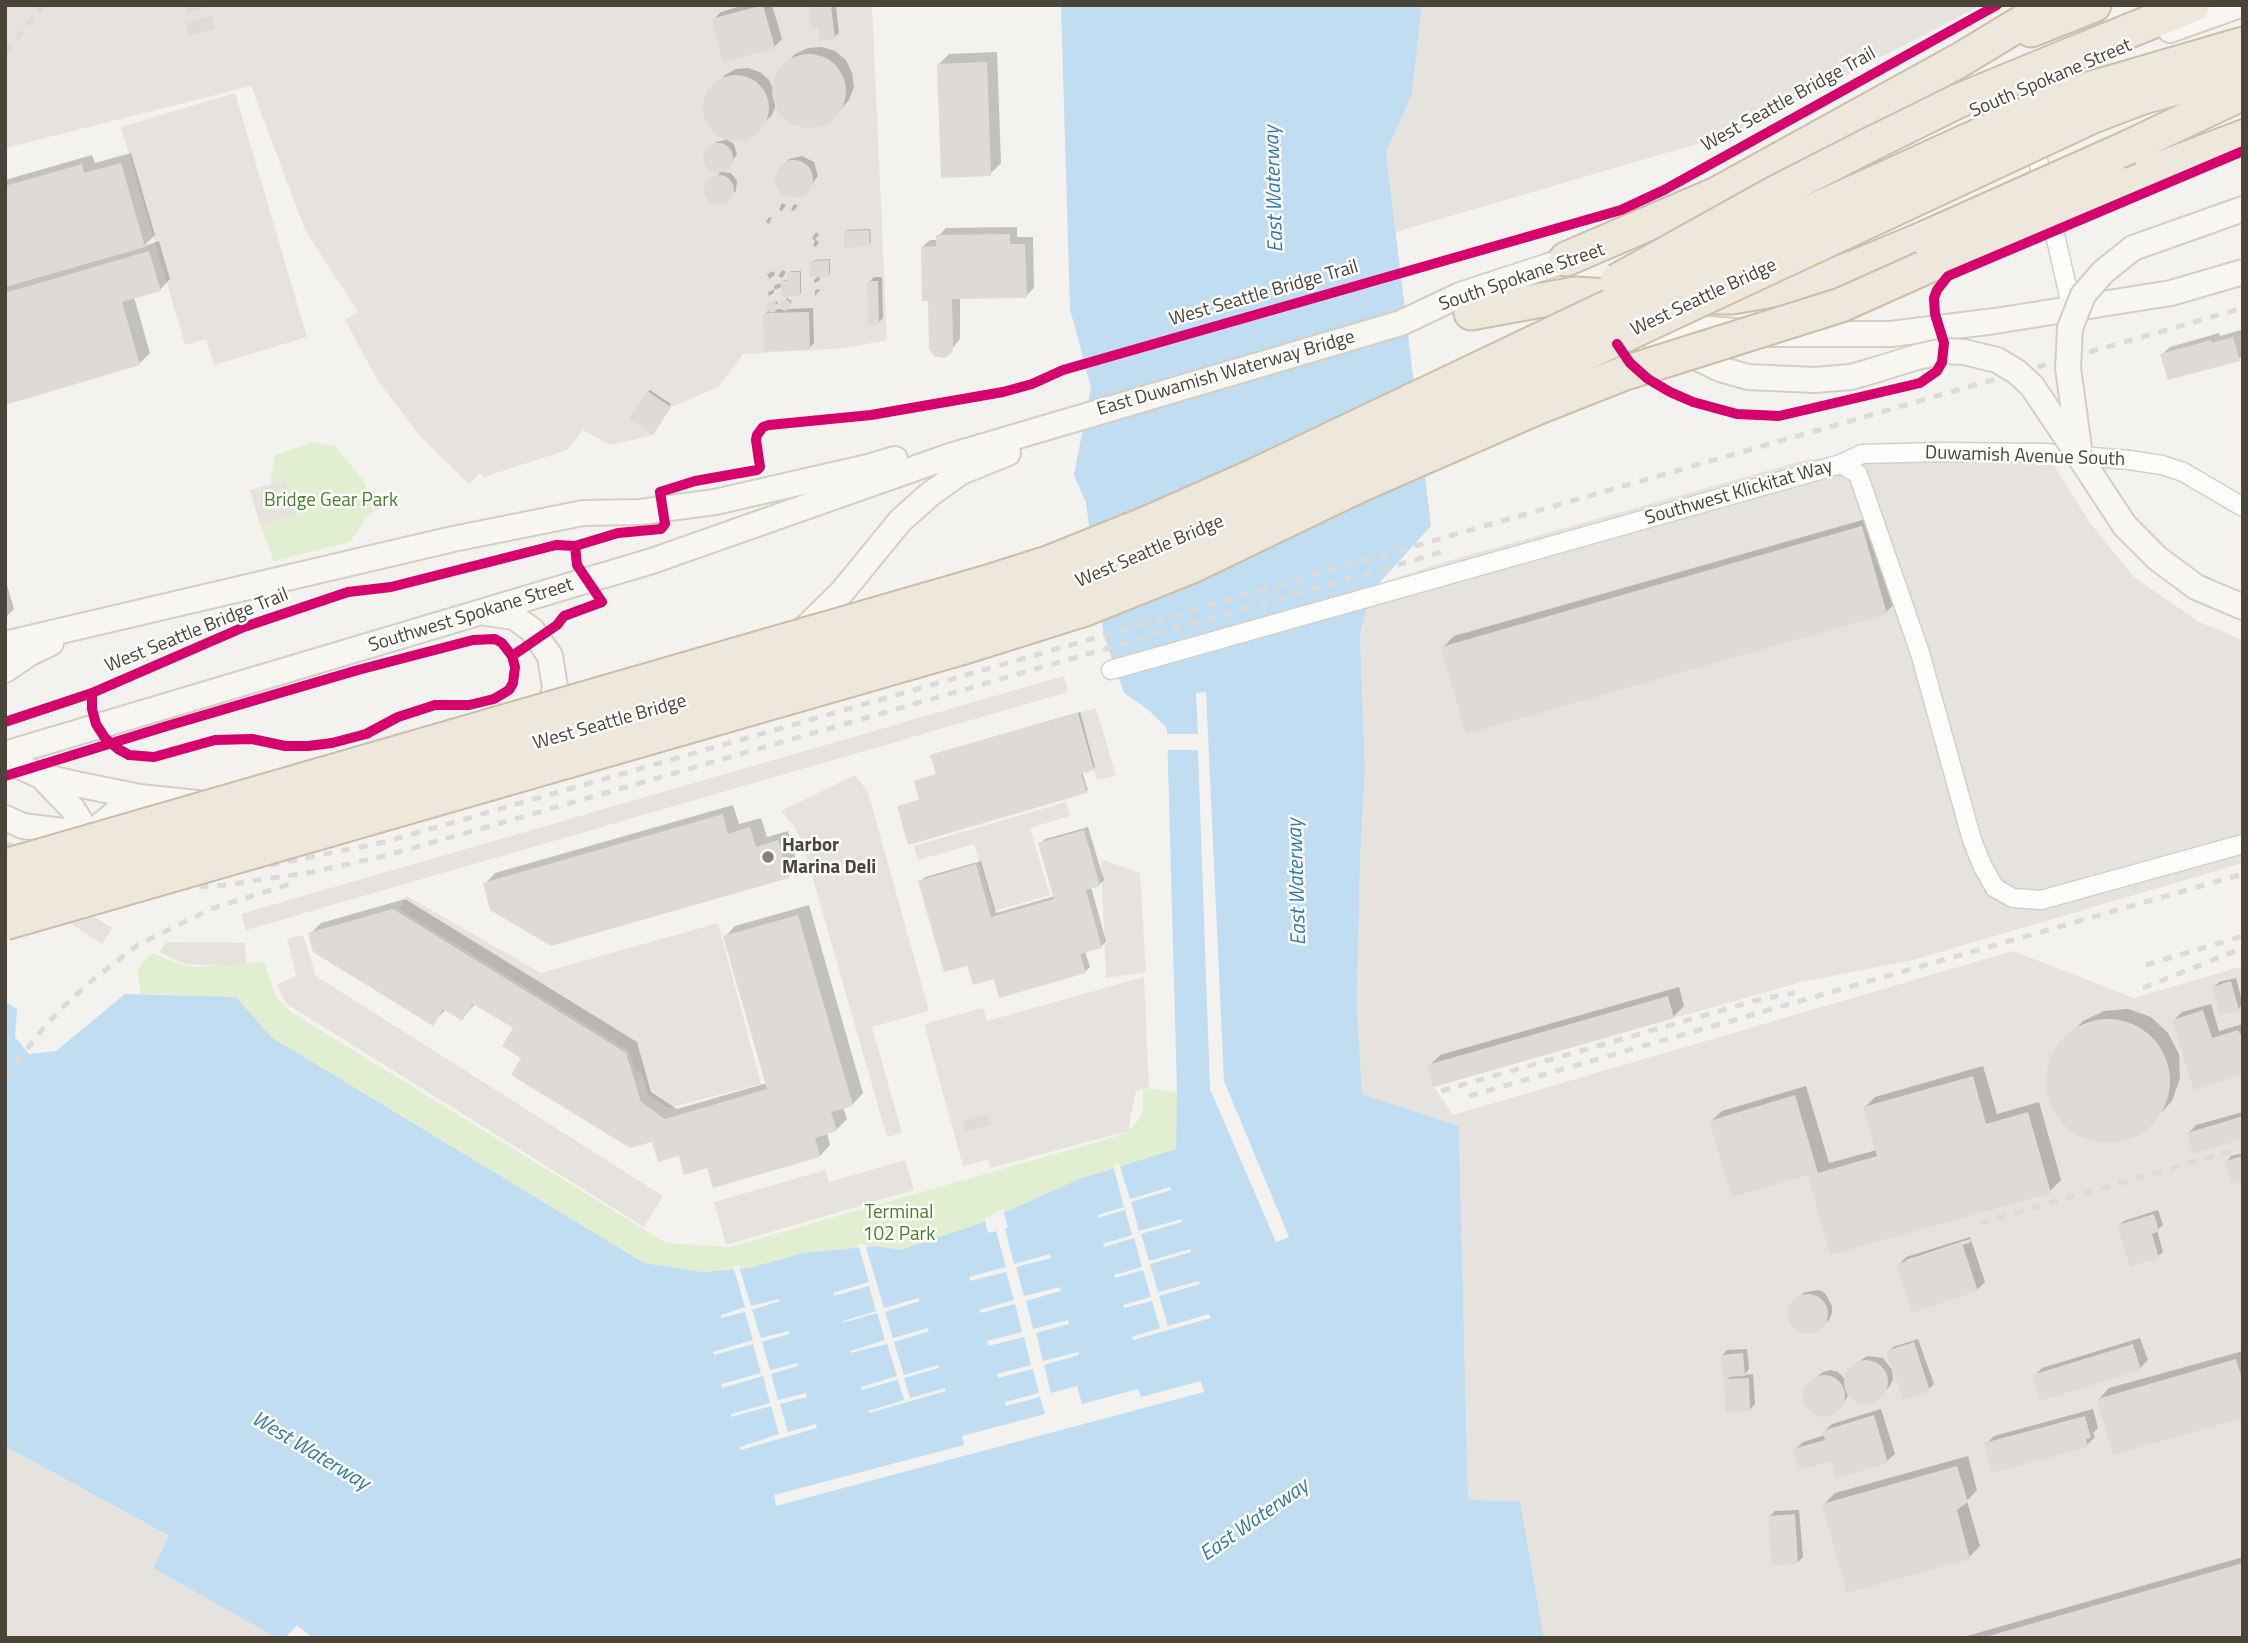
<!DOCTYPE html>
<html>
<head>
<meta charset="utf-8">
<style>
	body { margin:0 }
	#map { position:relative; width:2248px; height:1643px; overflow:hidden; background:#f4f2ee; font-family:"Titillium Web",sans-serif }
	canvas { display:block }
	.frame { position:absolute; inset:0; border:7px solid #4b4439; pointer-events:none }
</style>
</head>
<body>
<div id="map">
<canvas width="2248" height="1643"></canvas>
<div class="frame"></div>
</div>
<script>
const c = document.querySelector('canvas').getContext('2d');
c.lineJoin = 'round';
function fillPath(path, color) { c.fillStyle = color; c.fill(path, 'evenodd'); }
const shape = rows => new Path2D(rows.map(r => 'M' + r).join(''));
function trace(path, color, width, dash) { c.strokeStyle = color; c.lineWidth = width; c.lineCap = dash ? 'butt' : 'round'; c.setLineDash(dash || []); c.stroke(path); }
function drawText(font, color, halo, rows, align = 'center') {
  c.font = font + ' "Titillium Web",sans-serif'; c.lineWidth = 5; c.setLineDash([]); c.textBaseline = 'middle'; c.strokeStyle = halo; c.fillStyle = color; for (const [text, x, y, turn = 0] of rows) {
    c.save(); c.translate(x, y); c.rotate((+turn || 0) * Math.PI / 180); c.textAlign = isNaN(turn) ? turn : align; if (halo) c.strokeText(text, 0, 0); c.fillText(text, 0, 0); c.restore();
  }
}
fillPath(shape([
	[5,5,872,5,887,340,845,348,743,354,718,387,671,407,653,435,610,445,583,430,567,450,484,477,443,443,305,230,251,86,5,148],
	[1422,5,1982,5,1734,133,1396,232,1386,151,1412,94],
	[1809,459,2053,464,2090,523,2134,577,2199,622,2243,640,2243,863,1913,960,1801,982,1434,1087,1453,1115,2013,951,2134,998,2243,966,2243,1638,1544,1638,1520,1501,1468,1500,1459,1126,1362,1094,1357,1005,1360,862,1365,768,1360,634,1371,592,1378,584,1441,563],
	[5,1446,170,1537,153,1568,277,1638,5,1638]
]), '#e6e2de');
fillPath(shape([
	[313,442,336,447,363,480,375,506,350,542,274,561,260,525,296,514,286,480,270,484,275,455],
	[152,953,181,965,196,967,264,962,276,996,291,1012,666,1243,730,1247,1118,1136,1128,1131,1137,1122,1143,1111,1143,1088,1177,1092,1176,1149,1079,1179,981,1223,900,1250,876,1246,803,1253,749,1268,703,1272,644,1263,271,1037,236,997,141,994,137,972,143,962]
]), '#e1eecf');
fillPath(shape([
	[362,6,374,53,379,90,379,128,362,186,340,238,310,229,311,148,320,95,334,51],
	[235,93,307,337,214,365,206,339,185,345,121,127],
	[422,215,444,268,472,318,507,364,548,404,469,484,420,436,378,381,345,320,359,311,350,293,375,229],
	[286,480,296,515,260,525,250,490],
	[1064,676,1068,692,246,930,241,914],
	[1096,708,1116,776,1097,780,1078,713],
	[855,775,868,792,929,1011,872,1027,902,1133,887,1137,803,844,794,826,781,811],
	[1066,802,1070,816,1030,828,1050,895,994,911,974,844,918,860,914,846],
	[1101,859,1140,873,1146,972,1106,978],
	[50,889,112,928,102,944,41,904],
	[407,896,541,973,718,923,761,1084,668,1108,648,1095,641,1071,636,1072,629,1051,399,909],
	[303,935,316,976,663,1196,644,1227,287,1004,276,985,296,976,287,939],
	[167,942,245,943,246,966,185,964,159,952],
	[1144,977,1149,1087,1136,1091,1128,1131,990,1168,988,1159,963,1166,924,1024,983,1008,987,1021],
	[905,1160,914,1190,726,1245,714,1202,825,1170,829,1182]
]), '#e6e3df');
fillPath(shape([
	[1061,5,1422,5,1412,94,1386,152,1431,526,1371,592,1360,634,1365,768,1360,862,1357,1005,1362,1094,1459,1126,1468,1500,1520,1501,1544,1638,313,1638,297,1625,285,1638,277,1638,153,1568,169,1536,5,1446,5,1002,17,1009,15,1037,29,1054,56,1051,125,994,236,997,271,1037,644,1263,703,1272,749,1268,803,1253,876,1246,900,1250,981,1223,1079,1179,1176,1149,1177,1092,1167,728,1146,708,1124,693,1104,636,1086,503,1074,475,1091,387,1070,309]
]), '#c0ddf1');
fillPath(shape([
	[1206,692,1224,1081,1289,1237,1276,1242,1210,1089,1198,750,1164,750,1164,734,1198,734,1196,693],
	[1119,1163,1130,1199,1170,1187,1171,1190,1131,1202,1139,1231,1182,1219,1182,1222,1141,1234,1149,1261,1190,1249,1191,1252,1150,1264,1158,1292,1199,1281,1200,1284,1159,1296,1168,1326,1209,1314,1211,1318,1133,1340,1132,1337,1160,1328,1152,1301,1124,1308,1123,1305,1151,1297,1143,1270,1115,1278,1114,1275,1142,1267,1134,1238,1104,1247,1103,1244,1132,1235,1125,1210,1098,1218,1098,1215,1124,1207,1113,1165],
	[1003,1209,1008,1228,1005,1229,1014,1264,1050,1254,1051,1258,1016,1267,1024,1296,1060,1287,1061,1291,1026,1301,1033,1329,1068,1320,1069,1324,1036,1333,1043,1361,1078,1352,1079,1355,1044,1365,1051,1393,1077,1386,1082,1404,1138,1389,1141,1397,1201,1381,1204,1392,776,1506,774,1495,964,1445,962,1436,1045,1414,1040,1397,1006,1406,1005,1402,1039,1393,1033,1369,998,1378,997,1374,1031,1365,1024,1337,988,1346,987,1341,1022,1332,1015,1304,980,1313,979,1310,1014,1300,1006,1272,970,1281,969,1277,1006,1267,996,1231,988,1233,984,1218],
	[858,1244,865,1244,884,1308,918,1298,920,1301,885,1312,893,1338,928,1328,929,1331,894,1342,904,1375,938,1365,939,1368,904,1378,910,1398,945,1388,946,1391,869,1413,868,1411,904,1400,898,1380,861,1390,861,1387,897,1376,887,1344,851,1353,850,1351,885,1340,877,1313,842,1323,843,1321,876,1311,869,1286,834,1296,833,1293,869,1282],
	[733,1266,739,1266,751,1306,779,1299,780,1301,752,1310,761,1338,788,1331,789,1334,762,1342,770,1370,798,1363,798,1366,771,1374,778,1400,806,1393,807,1397,780,1404,788,1432,816,1424,817,1428,741,1450,740,1447,779,1434,771,1406,731,1417,731,1414,770,1403,763,1376,722,1388,721,1384,761,1373,753,1344,714,1355,713,1352,753,1340,745,1312,721,1318,721,1315,745,1307]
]), '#f4f2ee');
fillPath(shape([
	[744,5,772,5,782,39,774,47,713,20,721,12],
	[811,5,836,5,839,33,834,37,810,6],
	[822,47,835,51,846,60,852,73,854,87,849,100,832,120,819,126,805,127,791,123,781,114,776,104,772,115,755,133,744,139,727,140,734,144,737,154,727,169,717,171,731,173,737,181,736,191,722,202,712,201,706,194,707,184,720,173,708,167,706,157,716,142,729,139,720,136,711,128,705,117,704,105,708,93,725,75,736,69,748,68,760,72,769,80,773,88,777,74,795,54,808,48],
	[997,52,1001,163,990,174,938,65,949,54],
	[131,153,155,235,144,246,159,241,170,279,160,290,134,297,150,353,139,364,5,403,5,180,92,155,95,163],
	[802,156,814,162,818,176,805,193,793,197,780,190,777,177,779,171,789,159],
	[782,203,786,205,782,211,779,210],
	[794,204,798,205,794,211,791,210],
	[769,217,772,218,769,224,766,222],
	[1017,227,1017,237,1033,237,1034,288,1026,296,960,297,960,339,950,351,929,300,922,247,930,240,938,240,938,236,946,228],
	[870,229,871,243,869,245,845,232,847,230],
	[816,232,819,235,815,239,819,242,816,247,813,246,815,241,812,238],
	[830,259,830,273,828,275,812,262,814,260],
	[783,270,786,272,782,278,778,276],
	[774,271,775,275,769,279,767,274],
	[791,271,801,271,801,293,799,295,783,281,789,279],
	[819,276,820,280,815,283,814,280],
	[874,277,882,277,883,318,878,323,869,282],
	[780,283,781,287,774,290,774,293,769,296,768,292,775,289,774,286],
	[817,289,820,290,815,296,815,291],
	[787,298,792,301,788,309,813,308,814,343,809,348,765,314,770,309,769,305,777,301,778,303,775,309,784,309,782,303],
	[2241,330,2243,355,2239,359,2162,354,2170,347,2219,333,2220,336],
	[650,390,671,404,654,430,648,392],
	[1873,517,1897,602,1886,612,1443,647,1454,636],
	[5,578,14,609,5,618],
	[1080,712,1095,767,1082,772,1088,790,1086,792,899,807,921,799,916,781,938,774,934,754],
	[733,805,739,824,761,818,767,837,788,831,798,866,788,876,485,884,495,873],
	[1088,827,1104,880,1099,885,1091,887,1106,941,1102,946,1085,951,1090,967,1085,972,995,976,968,964,920,882,925,877,981,861,996,913,1055,896,1040,844,1045,839],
	[405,899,637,1042,651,1092,677,1109,767,1083,725,937,735,926,809,905,863,1093,853,1104,843,1107,847,1119,836,1130,827,1133,830,1145,820,1156,680,1154,653,1140,524,1057,515,1028,476,1003,462,1019,446,1009,432,1024,310,934,321,923],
	[2236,978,2243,1004,2238,1009,2214,987,2219,982],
	[1679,987,1684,1006,1674,1016,1435,1085,1429,1066,1440,1055],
	[2211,1004,2219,1031,2243,1024,2243,1073,2174,1020,2182,1012],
	[2128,1009,2151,1017,2168,1033,2179,1054,2180,1078,2172,1101,2145,1130,2123,1140,2100,1141,2077,1134,2059,1118,2049,1097,2048,1073,2055,1050,2083,1021,2104,1011],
	[1983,1066,1997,1114,2039,1102,2061,1180,2050,1191,1809,1173,1711,1121,1722,1111,1806,1086,1829,1163,1877,1150,1865,1107,1875,1097],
	[2243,1112,2243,1137,2189,1133,2196,1125],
	[2243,1153,2243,1180,2227,1161,2231,1156],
	[2158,1210,2163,1225,2157,1230,2163,1252,2158,1256,2119,1225,2124,1221],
	[1970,1237,1985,1282,1977,1290,1899,1265,1906,1257],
	[1970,1239,1971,1242,1906,1263,1906,1260],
	[1819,1290,1825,1293,1832,1306,1832,1313,1829,1320,1817,1330,1803,1332,1792,1323,1790,1309,1793,1302,1805,1292],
	[2140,1338,2148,1360,2140,1368,2034,1376,2042,1368],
	[1918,1339,1934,1384,1929,1389,1904,1397,1888,1352,1893,1347],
	[1747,1349,1749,1369,1744,1375,1753,1374,1755,1404,1750,1409,1726,1380,1731,1375,1722,1355,1727,1350],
	[2243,1351,2243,1416,2099,1399,2109,1388],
	[1867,1356,1883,1358,1892,1370,1893,1379,1890,1386,1884,1393,1872,1402,1864,1402,1856,1400,1848,1393,1847,1398,1837,1410,1823,1415,1816,1413,1806,1402,1804,1394,1811,1381,1823,1372,1831,1370,1838,1372,1846,1380,1849,1371,1854,1365],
	[1881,1409,1895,1454,1887,1461,1832,1459,1795,1450,1803,1442,1825,1435,1824,1431,1832,1424],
	[2093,1409,2098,1428,2093,1433,2095,1437,2087,1445,1986,1444,1994,1436],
	[1968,1456,1977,1490,1967,1501,1980,1546,1969,1557,1824,1504,1835,1493],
	[1799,1510,1803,1557,1798,1562,1770,1516,1775,1511],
	[2243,1557,2243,1638,1960,1638]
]), '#0003');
fillPath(shape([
	[195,5,210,5,210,6,187,13,186,8],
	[763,5,775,48,723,63,711,19],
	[831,5,835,39,820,41,818,27,811,28,808,6],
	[213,15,214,29,189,36,186,24],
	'772 91a37 37 0 1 1 74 0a37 37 0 1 1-74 0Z',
	[987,62,991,176,941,178,937,64],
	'703 108a33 33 0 1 1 66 0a33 33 0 1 1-66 0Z',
	'703 158a15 15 0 1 1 30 0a15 15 0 1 1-30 0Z',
	'775 179a19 19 0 1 1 38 0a19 19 0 1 1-38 0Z',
	[121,163,145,247,5,287,5,186,82,164,84,173],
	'704 190a15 15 0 1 1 30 0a15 15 0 1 1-30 0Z',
	[869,230,870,246,844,248,844,231],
	[1010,234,1010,244,1025,244,1027,298,952,299,953,348,952,353,944,358,934,356,929,349,928,301,922,301,921,247,936,246,936,235],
	[149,251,161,291,122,302,140,365,5,405,5,293],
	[829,260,829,276,810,277,810,261],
	[787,272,800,272,800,296,781,297,781,281,787,281],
	[867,281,878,281,879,324,868,325],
	'779.5 305a5.5 5.5 0 1 1 11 0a5.5 5.5 0 1 1-11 0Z',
	'766.5 307a5.5 5.5 0 1 1 11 0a5.5 5.5 0 1 1-11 0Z',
	[809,312,810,350,764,351,763,313],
	[2233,337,2240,361,2168,380,2160,354,2211,340,2212,343],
	[647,391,671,407,653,435,629,419],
	[1862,526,1887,614,1466,734,1441,647],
	[1078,713,1094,770,1081,774,1087,793,908,845,897,806,919,800,914,781,936,774,930,755],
	[723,814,728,834,750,827,756,847,778,840,789,878,551,946,490,910,483,883],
	[1084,830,1100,886,1086,890,1102,948,1080,954,1086,973,999,998,994,979,973,985,967,966,944,972,918,881,976,864,991,917,1054,899,1038,843],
	[393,909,626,1053,641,1102,665,1119,767,1089,723,936,798,915,853,1106,831,1112,837,1131,815,1138,820,1157,713,1188,707,1168,684,1175,679,1156,658,1162,652,1142,630,1148,511,1075,521,1058,502,1046,513,1028,473,1004,462,1021,443,1009,433,1026,313,952,308,933],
	[2231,981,2239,1010,2220,1016,2212,987],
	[1668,996,1674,1018,1433,1087,1427,1065],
	[2203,1010,2212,1038,2238,1030,2240,1034,2243,1033,2243,1074,2194,1090,2172,1020],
	'2046 1081a62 62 0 1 1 124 0a62 62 0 1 1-124 0Z',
	[1973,1076,1986,1124,2028,1112,2051,1193,1830,1255,1808,1175,1732,1197,1709,1121,1795,1095,1818,1173,1877,1156,1863,1107],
	[987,1114,990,1125,965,1132,963,1122],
	[2243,1116,2243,1139,2193,1154,2187,1133],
	[2243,1156,2243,1181,2231,1185,2225,1161],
	[2154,1214,2159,1231,2152,1234,2159,1258,2130,1267,2117,1225],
	[1962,1243,1978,1291,1912,1313,1897,1264],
	'1788 1314a20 20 0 1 1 40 0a20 20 0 1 1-40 0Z',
	[1914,1342,1930,1391,1903,1400,1886,1351],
	[2133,1344,2141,1370,2040,1401,2032,1375],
	[1743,1353,1745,1376,1722,1377,1721,1355],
	[2236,1359,2243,1382,2243,1418,2113,1455,2097,1399],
	'1844 1382a22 22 0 1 1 44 0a22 22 0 1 1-44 0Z',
	'1803 1396a21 21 0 1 1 42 0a21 21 0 1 1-42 0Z',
	[1749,1378,1750,1411,1726,1412,1724,1379],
	[1874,1415,1888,1463,1836,1479,1831,1461,1800,1470,1793,1449,1825,1440,1822,1431],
	[2085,1416,2091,1438,2086,1439,2088,1447,1992,1473,1984,1443],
	[1957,1466,1968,1502,1957,1510,1970,1559,1847,1593,1822,1504],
	[1795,1514,1798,1564,1772,1566,1768,1516],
	[2243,1563,2243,1638,1985,1638,1985,1637]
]), '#dedbd6');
const street = shape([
	[2018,93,2037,156,2072,309],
	[1841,464,1858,474,1920,653,1972,840,1982,865,1995,888,2013,898,2041,900,2243,844],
	[1111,670,1841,464,1862,454,1941,452,2045,453,2129,460,2162,465,2183,472,2243,507]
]);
const secondary = shape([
	[2170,30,2240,5],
	[2133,248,2243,209],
	[1652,324,1768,334,1891,334,1995,321,2171,293,2243,272],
	[1635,328,1720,369,1748,377,1815,380,1851,377,1872,371],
	[2081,459,2125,526,2157,558,2196,587,2243,607],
	[486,613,514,617,532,630,550,656,555,687,549,714,544,720],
	[798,635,842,592,900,521,929,495,961,472,1008,453],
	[5,644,453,539,583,513,640,512,715,502,868,467,895,459],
	[5,670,30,653,51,643],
	[5,754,652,561,950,456,1401,323,1460,295,1582,255],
	[5,760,41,776,71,783,140,797,207,804],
	[41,776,72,808,89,835,119,810,140,797],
	[5,818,23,826,94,835]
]);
const highway = shape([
	[2031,30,2094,5],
	[2077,52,2193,5],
	[2092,88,2243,44],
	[2093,116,2143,97,2243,70],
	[2129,147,2243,93],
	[2120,184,2243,137],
	[1566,259,1717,194,1960,60,2051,5],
	[1710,297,1732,297,1802,285,1853,268,1925,238],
	[1471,313,1575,294,1642,298]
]);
trace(street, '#d2d0cb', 21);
trace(secondary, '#d3cfc5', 28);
trace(highway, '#ccbfa9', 37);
trace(street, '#fdfdfc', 18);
trace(secondary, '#f7f6f1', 24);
trace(highway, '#ede8db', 33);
trace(shape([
	[5,53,43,5],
	[5,843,65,864,121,871,204,872,231,871,271,865,385,842,2243,308],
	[5,859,93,885,179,888,225,885,313,872,384,856,487,827,1442,552],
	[2146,965,2243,936],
	[2143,988,2243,948],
	[5,1077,44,1027,70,1000,95,978,138,945,211,909,296,882],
	[1441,1091,1761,999,1795,993],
	[1469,1096,2243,874],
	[1980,1223,2243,1148]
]), '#dbdbda', 5, [9, 9]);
const secondaryBridge = shape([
	[1872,371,1917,357,1944,351,1964,352,1997,360,2017,372,2032,386,2081,459],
	[2079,448,2068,368,2070,328,2083,295,2103,272,2133,248]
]);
const highwayBridge = shape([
	[1925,238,2129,147],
	[1617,281,1777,192,1869,145,1958,101,2077,52],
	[5,866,991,581,1048,563,1150,522,1256,475,1745,242,2048,104,2092,88],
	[5,897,956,624,1087,580,1248,511,2093,116],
	[5,923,961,648,1085,609,1192,566,1358,486,1539,407,1625,373,1841,305,1966,249,2120,184]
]);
trace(secondaryBridge, '#d3cfc5', 28, []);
trace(highwayBridge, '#ccbfa9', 37, []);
trace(secondaryBridge, '#f7f6f1', 24);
trace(highwayBridge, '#ede8db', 33);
trace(shape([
	[1617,344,1630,363,1648,379,1670,392,1693,402,1737,414,1779,416,1920,383,1937,371,1942,362,1944,343,1935,314,1934,298,1937,290,1948,276,2243,151],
	[512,656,557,625,564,616,602,602,577,565,575,546],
	[5,722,92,693],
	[5,776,167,726,358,670,473,640,495,639,502,643,512,656,515,667,513,683,509,690,494,699,469,705,435,705,398,717,366,734,332,743,308,746,285,746,252,739,215,740,154,757,129,755,118,749,105,738,96,724,92,709,92,693,244,627,348,592,391,587,556,545,575,546,618,533,661,529,665,524,660,492,695,481,757,470,760,467,756,440,757,435,763,427,769,425,871,415,1003,392,1032,384,1063,370,1621,210,1664,190,1997,5]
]), '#d6006c', 10);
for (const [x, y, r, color] of [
	[768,857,7,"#868178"]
]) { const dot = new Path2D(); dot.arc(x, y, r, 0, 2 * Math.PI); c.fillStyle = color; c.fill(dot); trace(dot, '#fff', 2.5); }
drawText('19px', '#4b4439', '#fff', [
	["South Spokane Street",2051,79,-23],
	["West Seattle Bridge Trail",1789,100,-29],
	["South Spokane Street",1522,278,-19],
	["West Seattle Bridge Trail",1264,294,-16],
	["West Seattle Bridge",1704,298,-25],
	["East Duwamish Waterway Bridge",1226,374,-16],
	["Duwamish Avenue South",2025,457,2],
	["Southwest Klickitat Way",1739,493,-16],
	["West Seattle Bridge",1150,552,-23],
	["Southwest Spokane Street",471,616,-17],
	["West Seattle Bridge Trail",197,631,-22],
	["West Seattle Bridge",610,723,-16]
]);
drawText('19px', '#4a7f2a', '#fff', [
	["Bridge Gear Park",331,501],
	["Terminal",899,1213],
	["102 Park",899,1235]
]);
drawText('bold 19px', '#4b4439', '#fff', [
	["Harbor",782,846],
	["Marina Deli",782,868]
], 'left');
drawText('italic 21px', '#2e7ab2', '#fff', [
	["East Waterway",1275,189,-92],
	["East Waterway",1298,882,-92],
	["West Waterway",310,1452,31],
	["East Waterway",1255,1521,-35]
]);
</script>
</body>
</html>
